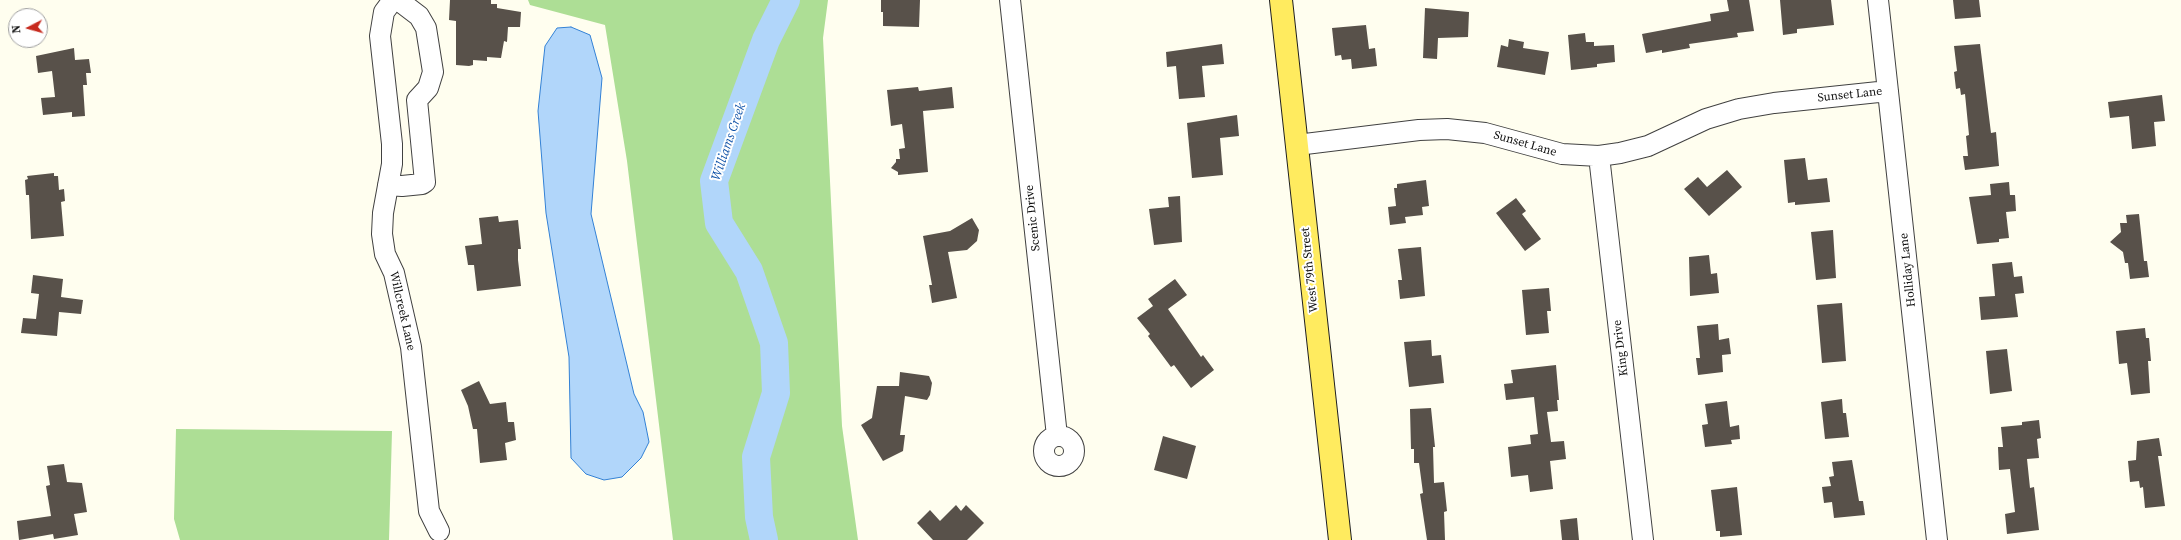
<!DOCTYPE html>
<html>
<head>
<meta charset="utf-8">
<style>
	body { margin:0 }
	#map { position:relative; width:2181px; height:540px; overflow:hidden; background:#fffeef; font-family:"Source Serif 4",serif }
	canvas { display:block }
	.north { position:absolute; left:8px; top:8px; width:40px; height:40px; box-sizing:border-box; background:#fff; border:1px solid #9f9f9f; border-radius:50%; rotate:264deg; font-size:11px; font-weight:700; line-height:16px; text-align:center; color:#0e0e0e }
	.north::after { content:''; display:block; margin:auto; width:14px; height:18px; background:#c72a1e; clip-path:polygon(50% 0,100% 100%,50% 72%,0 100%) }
</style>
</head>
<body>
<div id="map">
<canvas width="2181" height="540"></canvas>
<div class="north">N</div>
</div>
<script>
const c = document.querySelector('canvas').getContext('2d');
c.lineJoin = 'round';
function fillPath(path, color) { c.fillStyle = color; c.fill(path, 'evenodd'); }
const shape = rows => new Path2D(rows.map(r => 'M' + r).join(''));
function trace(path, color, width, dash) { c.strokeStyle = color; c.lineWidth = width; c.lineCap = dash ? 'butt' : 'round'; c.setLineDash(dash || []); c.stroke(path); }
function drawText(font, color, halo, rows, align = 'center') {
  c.font = font + ' "Source Serif 4",serif'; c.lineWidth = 4; c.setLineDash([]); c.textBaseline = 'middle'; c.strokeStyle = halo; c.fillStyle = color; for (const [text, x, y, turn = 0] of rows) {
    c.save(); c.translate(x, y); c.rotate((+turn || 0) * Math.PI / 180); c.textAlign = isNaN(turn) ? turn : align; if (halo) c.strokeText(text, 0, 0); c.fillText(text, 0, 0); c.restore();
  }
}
fillPath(shape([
	[528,0,828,0,823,38,842,426,858,540,673,540,627,161,605,25,530,5],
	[176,429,392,431,389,540,180,540,174,519]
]), '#adde95');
const water = shape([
	[571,27,590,35,602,78,591,214,634,394,643,412,649,442,641,458,622,477,604,480,586,474,571,458,569,357,546,213,538,111,545,46,557,28,571,27]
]);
fillPath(water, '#b1d6fa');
trace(water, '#3381d5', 1);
trace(shape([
	[764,540,759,517,756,457,776,393,774,343,749,271,719,223,714,181,766,40,786,0]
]), '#b1d6fa', 28);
fillPath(shape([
	[450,0,491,0,491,4,497,4,497,8,521,12,520,27,508,27,507,42,504,41,501,58,487,57,487,61,473,60,473,65,469,66,456,65,456,21,449,20],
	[881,0,920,0,919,27,883,26,883,12,881,12],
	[1727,0,1749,0,1754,31,1737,33,1738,37,1689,44,1690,48,1662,53,1662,50,1646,53,1642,34,1711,21,1710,14,1729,11],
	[1780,0,1831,0,1834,25,1797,29,1797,33,1783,35],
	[1953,0,1979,0,1981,17,1955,19],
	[1425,8,1469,12,1468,37,1438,38,1437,59,1423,58],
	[1366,25,1369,49,1375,48,1377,66,1352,69,1351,59,1342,60,1341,55,1335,56,1332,28],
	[1585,33,1586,42,1594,42,1594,46,1614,45,1615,62,1597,64,1597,67,1571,70,1568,35],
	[1509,39,1524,42,1523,48,1549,52,1545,75,1497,67,1501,45,1508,47],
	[1222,44,1224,64,1202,66,1205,97,1179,99,1176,66,1167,67,1166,52],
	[1980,44,1991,133,1996,132,1999,166,1965,170,1963,156,1968,156,1966,136,1969,135,1965,94,1961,95,1960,88,1956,89,1954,72,1957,71,1954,46],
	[74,48,75,60,89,59,91,73,86,73,87,85,83,85,85,116,72,117,72,112,43,115,41,98,55,97,52,71,38,73,36,56],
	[918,87,919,91,952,87,954,108,923,111,928,172,898,175,898,172,891,168,896,162,896,159,900,159,899,149,905,148,902,124,891,126,887,90],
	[2162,95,2165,121,2154,122,2156,146,2132,149,2129,116,2110,118,2108,102],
	[1237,115,1239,136,1220,138,1223,175,1192,178,1187,123],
	[1805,158,1808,180,1827,178,1830,202,1795,205,1795,202,1788,203,1784,160],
	[1727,170,1742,187,1709,216,1684,189,1698,177,1707,187],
	[54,173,54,176,58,176,59,190,64,189,65,201,61,202,64,236,31,239,29,195,26,195,25,180,28,179,27,176],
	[1426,180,1429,206,1422,207,1423,215,1405,217,1406,223,1390,225,1388,207,1396,206,1394,188,1397,188,1397,184],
	[2009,182,2010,195,2015,195,2016,211,2006,212,2009,238,1999,239,1999,242,1977,244,1969,197,1991,195,1990,184],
	[1180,196,1182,242,1154,245,1149,209,1169,207,1168,197],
	[1516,198,1526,211,1522,214,1541,239,1525,251,1496,213],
	[2139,214,2144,261,2147,261,2149,277,2130,279,2128,263,2125,263,2123,252,2110,242,2121,232,2120,223,2127,223,2126,215],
	[498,216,499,222,518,220,521,249,518,249,518,260,521,286,477,291,474,265,468,265,465,246,482,244,479,218],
	[972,218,979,230,977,241,967,250,948,252,957,298,932,303,929,285,932,285,923,236,950,231],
	[1833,230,1836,278,1816,280,1811,232],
	[1421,247,1425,296,1400,299,1398,280,1402,280,1398,249],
	[1709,255,1711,274,1717,273,1719,293,1690,296,1689,257],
	[2012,262,2014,277,2022,276,2024,293,2015,294,2018,317,1981,320,1979,297,1995,296,1992,264],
	[33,275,63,279,61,297,83,300,81,314,59,312,57,336,21,333,23,318,36,319,39,294,31,293],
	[1175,279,1187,295,1168,309,1201,357,1203,355,1214,370,1191,388,1174,365,1171,367,1148,336,1150,334,1137,318,1153,306,1148,299],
	[1549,288,1551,311,1547,311,1549,333,1526,335,1522,290],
	[1842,303,1846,361,1822,363,1817,305],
	[1718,324,1719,340,1729,338,1731,354,1722,355,1723,372,1698,375,1696,358,1700,358,1697,326],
	[2145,328,2146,338,2149,338,2151,361,2148,361,2150,393,2131,395,2127,363,2119,364,2116,331],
	[1431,340,1432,356,1441,355,1444,383,1409,387,1404,342],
	[2007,349,2012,391,1990,394,1986,351],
	[1556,365,1559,400,1557,400,1558,411,1547,412,1551,442,1564,441,1566,459,1550,461,1553,489,1530,492,1528,475,1511,477,1508,447,1531,444,1530,435,1538,434,1534,397,1506,400,1504,384,1513,383,1511,370],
	[900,372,929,376,932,383,930,395,927,400,905,396,900,435,905,435,903,451,883,461,861,425,872,418,877,386,899,386],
	[479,381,490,404,506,402,508,422,514,422,516,440,505,443,507,460,480,463,477,429,473,429,468,406,461,390],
	[1842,399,1843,413,1846,413,1849,437,1825,439,1821,402],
	[1727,401,1730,427,1739,425,1740,439,1731,440,1732,444,1705,447,1702,425,1708,424,1705,404],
	[1431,408,1435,447,1433,447,1434,483,1444,482,1447,511,1444,512,1445,540,1427,540,1420,494,1423,493,1419,463,1414,463,1414,449,1411,449,1410,409],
	[2039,420,2041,438,2037,439,2039,458,2027,459,2030,488,2034,487,2039,530,2007,534,2005,514,2015,512,2010,469,1999,470,1998,447,2003,447,2001,427,2022,425,2022,422],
	[1163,436,1196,446,1187,479,1154,470],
	[2159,438,2162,456,2158,456,2165,506,2145,508,2143,487,2140,488,2139,481,2130,482,2128,461,2136,460,2137,441],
	[1852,460,1859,501,1863,501,1865,515,1834,518,1832,502,1824,503,1822,487,1831,486,1829,477,1834,476,1832,462],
	[64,464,67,482,82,483,87,512,74,514,78,535,54,539,53,534,19,540,17,521,51,516,46,486,50,485,47,466],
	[1737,487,1742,535,1720,537,1720,531,1716,531,1711,490],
	[956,505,961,511,966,505,984,523,967,540,933,540,917,523,930,510,940,521],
	[1577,518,1579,540,1562,540,1560,520]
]), '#58514a');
const minor = shape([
	[393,0,384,12,380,36,392,144,392,164,383,213,382,234,385,254,394,273,411,347,429,511,439,531],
	[1010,0,1057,436],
	[1878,0,1937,540],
	[1297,145,1419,130,1447,129,1485,133,1562,154,1599,156,1620,153,1648,146,1706,119,1739,109,1774,103,1888,91],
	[1599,156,1643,540],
	[388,185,402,186,422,184,425,182,417,100,428,88,433,72,426,28,419,16,398,0],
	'1044 451a15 15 0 1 1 30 0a15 15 0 1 1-30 0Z'
]);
const major = shape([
	[1281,0,1340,540]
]);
trace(minor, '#414141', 22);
trace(major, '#1f1f1f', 24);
trace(minor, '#fff', 20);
trace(major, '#ffeb5f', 22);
drawText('12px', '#0e0e0e', '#fff', [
	["Sunset Lane",1850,95,-6],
	["Sunset Lane",1525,144,16],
	["Scenic Drive",1033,218,-96],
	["West 79th Street",1310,270,-96],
	["Holliday Lane",1908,270,-96],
	["Willcreek Lane",402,311,77],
	["King Drive",1621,348,-97]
]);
drawText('italic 13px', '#1053a8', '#fff', [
	["Williams Creek",729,142,-71]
]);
</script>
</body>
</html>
